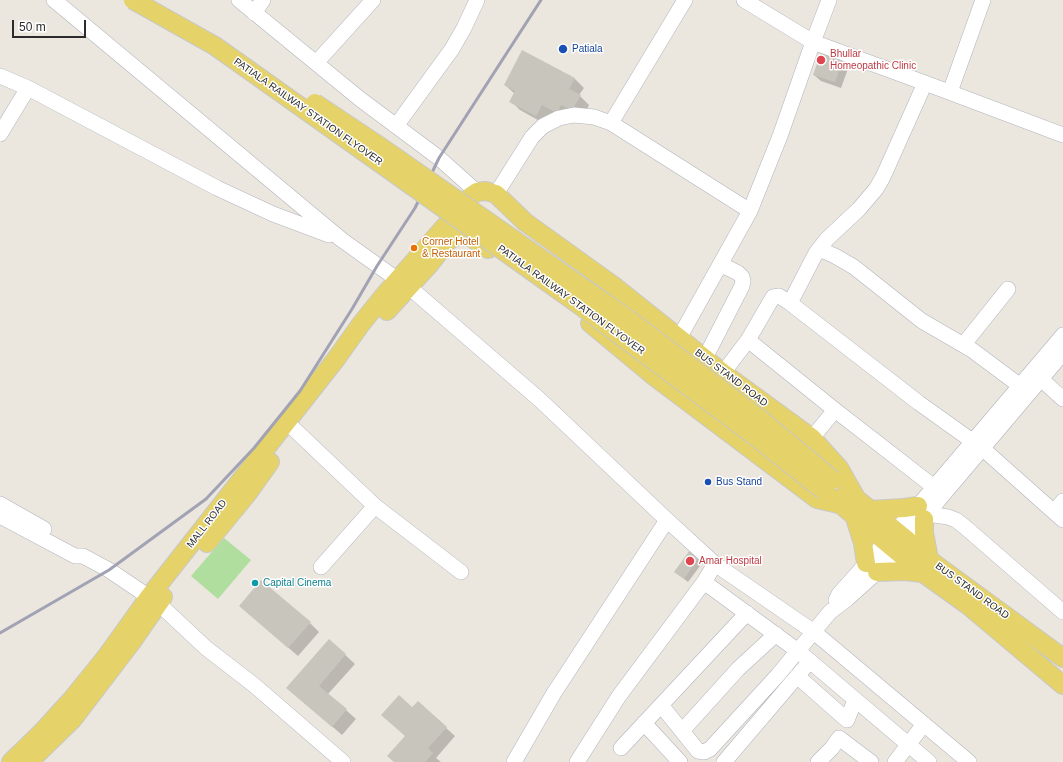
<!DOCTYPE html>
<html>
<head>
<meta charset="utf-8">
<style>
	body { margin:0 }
	#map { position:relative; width:1063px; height:762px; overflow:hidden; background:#ebe7de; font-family:Helvetica,sans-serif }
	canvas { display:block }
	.scale { position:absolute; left:12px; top:20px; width:74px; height:18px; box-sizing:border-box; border:2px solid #2b2b2b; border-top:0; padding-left:5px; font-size:12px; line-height:14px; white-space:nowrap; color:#2b2b2b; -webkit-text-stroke:3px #fff; paint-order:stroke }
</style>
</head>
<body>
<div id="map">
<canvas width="1063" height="762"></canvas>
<div class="scale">50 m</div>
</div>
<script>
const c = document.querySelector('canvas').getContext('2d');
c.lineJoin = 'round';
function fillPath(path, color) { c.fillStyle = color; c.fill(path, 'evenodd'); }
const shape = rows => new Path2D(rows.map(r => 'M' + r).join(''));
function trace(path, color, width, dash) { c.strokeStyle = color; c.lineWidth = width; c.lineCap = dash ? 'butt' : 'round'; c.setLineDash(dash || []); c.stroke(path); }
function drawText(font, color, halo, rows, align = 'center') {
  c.font = font + ' Helvetica,sans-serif'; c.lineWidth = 3; c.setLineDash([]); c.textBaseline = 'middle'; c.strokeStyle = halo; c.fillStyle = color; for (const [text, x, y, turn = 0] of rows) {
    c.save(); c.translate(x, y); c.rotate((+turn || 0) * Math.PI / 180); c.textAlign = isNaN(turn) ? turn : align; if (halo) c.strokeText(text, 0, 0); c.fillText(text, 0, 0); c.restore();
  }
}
fillPath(shape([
	[224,538,251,560,218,599,191,576]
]), '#afde9f');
fillPath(shape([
	[523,51,575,79,584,88,579,95,589,105,582,119,566,121,551,113,545,124,520,110,511,101,515,94,505,85],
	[842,60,849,66,841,88,821,81,814,75],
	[690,551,703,562,688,582,675,572],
	[240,606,310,623,319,632,298,656],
	[329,640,355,664,328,694,356,719,342,735,288,688],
	[412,708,446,728,455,736,436,758,441,762,394,762,406,737]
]), '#0003');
fillPath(shape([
	[522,50,575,78,569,89,581,95,572,110,561,105,557,113,542,105,536,116,509,102,515,91,504,85],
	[821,52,843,59,835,82,813,75],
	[690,550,699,557,684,579,674,572],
	[261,580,311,622,288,648,239,606],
	[329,639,346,654,319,686,347,709,332,727,286,688],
	[399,695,412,707,418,701,447,727,428,748,433,753,425,762,394,762,387,756,405,736,381,715]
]), '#c7c5bc');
const minor = shape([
	[54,0,342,240,398,280],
	[239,0,360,99,439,158,477,192],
	[744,0,813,42,925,83,1063,135],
	[254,13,263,0],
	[316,63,373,0],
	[0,76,28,88,217,188,273,214,329,235],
	[950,92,983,0],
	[611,123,750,211],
	[396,126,452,49,464,28,477,0],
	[0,134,28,88],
	[496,194,532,137,543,126,559,118,574,115,594,117,611,123,685,0],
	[819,249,835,256,854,267,922,321,972,350,1027,391],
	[409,287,539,399,667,520,715,564],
	[790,303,919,403,982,448,1054,512],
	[748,340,835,410,934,487],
	[964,344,1008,289],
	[674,347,750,211,780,136,813,42,829,0],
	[705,358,742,286,743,281,742,277,738,273,720,264],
	[723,373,748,340,773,297,779,296,790,303,816,253,827,239,859,209,876,189,883,177,925,83],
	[1041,379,1063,399],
	[294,429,375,506,461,572],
	[812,438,835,410],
	[1063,501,1054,512,1063,520],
	[0,504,44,529],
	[927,514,948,517,956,520,965,527,1063,612],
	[0,516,75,556,83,556,109,570,149,597,158,603,206,648,254,685,343,762],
	[321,567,375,506],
	[704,582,798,651,929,762],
	[836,600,839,594,918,506,1063,335],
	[797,676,847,720,855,700],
	[661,705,698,751,704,752,710,749,777,676,830,612,847,599,877,572,907,540,937,502,1063,353],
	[644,723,680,762],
	[682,731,738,669,776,634],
	[621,748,747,613],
	[514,762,554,693,667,520],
	[577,762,619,696,704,582,715,564,814,632,969,762],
	[724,762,810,661],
	[818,762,832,748,839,738,871,762],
	[895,762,924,724]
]);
const major = shape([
	[387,311,429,265,448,241,455,237,469,236,488,249],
	[590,323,655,377,817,499,843,505],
	[847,491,907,540,935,564,1063,658],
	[833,498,923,573,969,606,1063,685],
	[870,510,904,508,918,506],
	[854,515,863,543,866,563],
	[924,519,924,533,929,559],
	[207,543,248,493,270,462],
	[877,572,904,571,923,573],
	[11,762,41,733,72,699,106,657,149,597,336,359,361,324,386,293,462,207,471,196,477,192,486,191,496,194,525,222,614,286,723,373,812,438,839,468,856,498],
	[29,762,73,719,131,643,163,597]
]);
trace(minor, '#b1b3bd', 16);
trace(major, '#c8c8c8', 20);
trace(minor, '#fff', 15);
trace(major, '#e5d369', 18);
trace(shape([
	[0,633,109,570,206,499,254,448,300,391,352,309,377,266,415,208,439,158,541,0]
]), '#a1a2b3', 3);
const majorBridge = shape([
	[133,0,215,46,491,242,578,304,748,431,824,491],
	[315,103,378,145,628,319,760,419,833,480]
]);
trace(majorBridge, '#c8c8c8', 20, []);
trace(majorBridge, '#e5d369', 18);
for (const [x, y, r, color] of [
	[563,49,5,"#1a4fb4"],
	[821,60,5,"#e0444e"],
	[414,248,4,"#e8710a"],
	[708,482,4,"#1a4fb4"],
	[690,561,5,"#e0444e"],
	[255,583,4,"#0f9aa8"]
]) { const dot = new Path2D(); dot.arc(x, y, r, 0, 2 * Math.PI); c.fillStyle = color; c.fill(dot); trace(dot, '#fff', 1.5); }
drawText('10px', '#164399', '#fff', [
	["Patiala",572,49],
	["Bus Stand",716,482]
], 'left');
drawText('10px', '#be3a42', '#fff', [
	["Bhullar",830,54],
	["Homeopathic Clinic",830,66],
	["Amar Hospital",699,561]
], 'left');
drawText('10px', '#2b2b2b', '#fff', [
	["PATIALA RAILWAY STATION FLYOVER",308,112,35],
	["PATIALA RAILWAY STATION FLYOVER",571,300,36],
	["BUS STAND ROAD",731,378,37],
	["MALL ROAD",207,524,-52],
	["BUS STAND ROAD",972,591,36]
]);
drawText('10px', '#c56008', '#fff', [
	["Corner Hotel",422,242],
	["& Restaurant",422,254]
], 'left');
drawText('10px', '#0d838f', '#fff', [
	["Capital Cinema",263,583]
], 'left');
</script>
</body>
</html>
